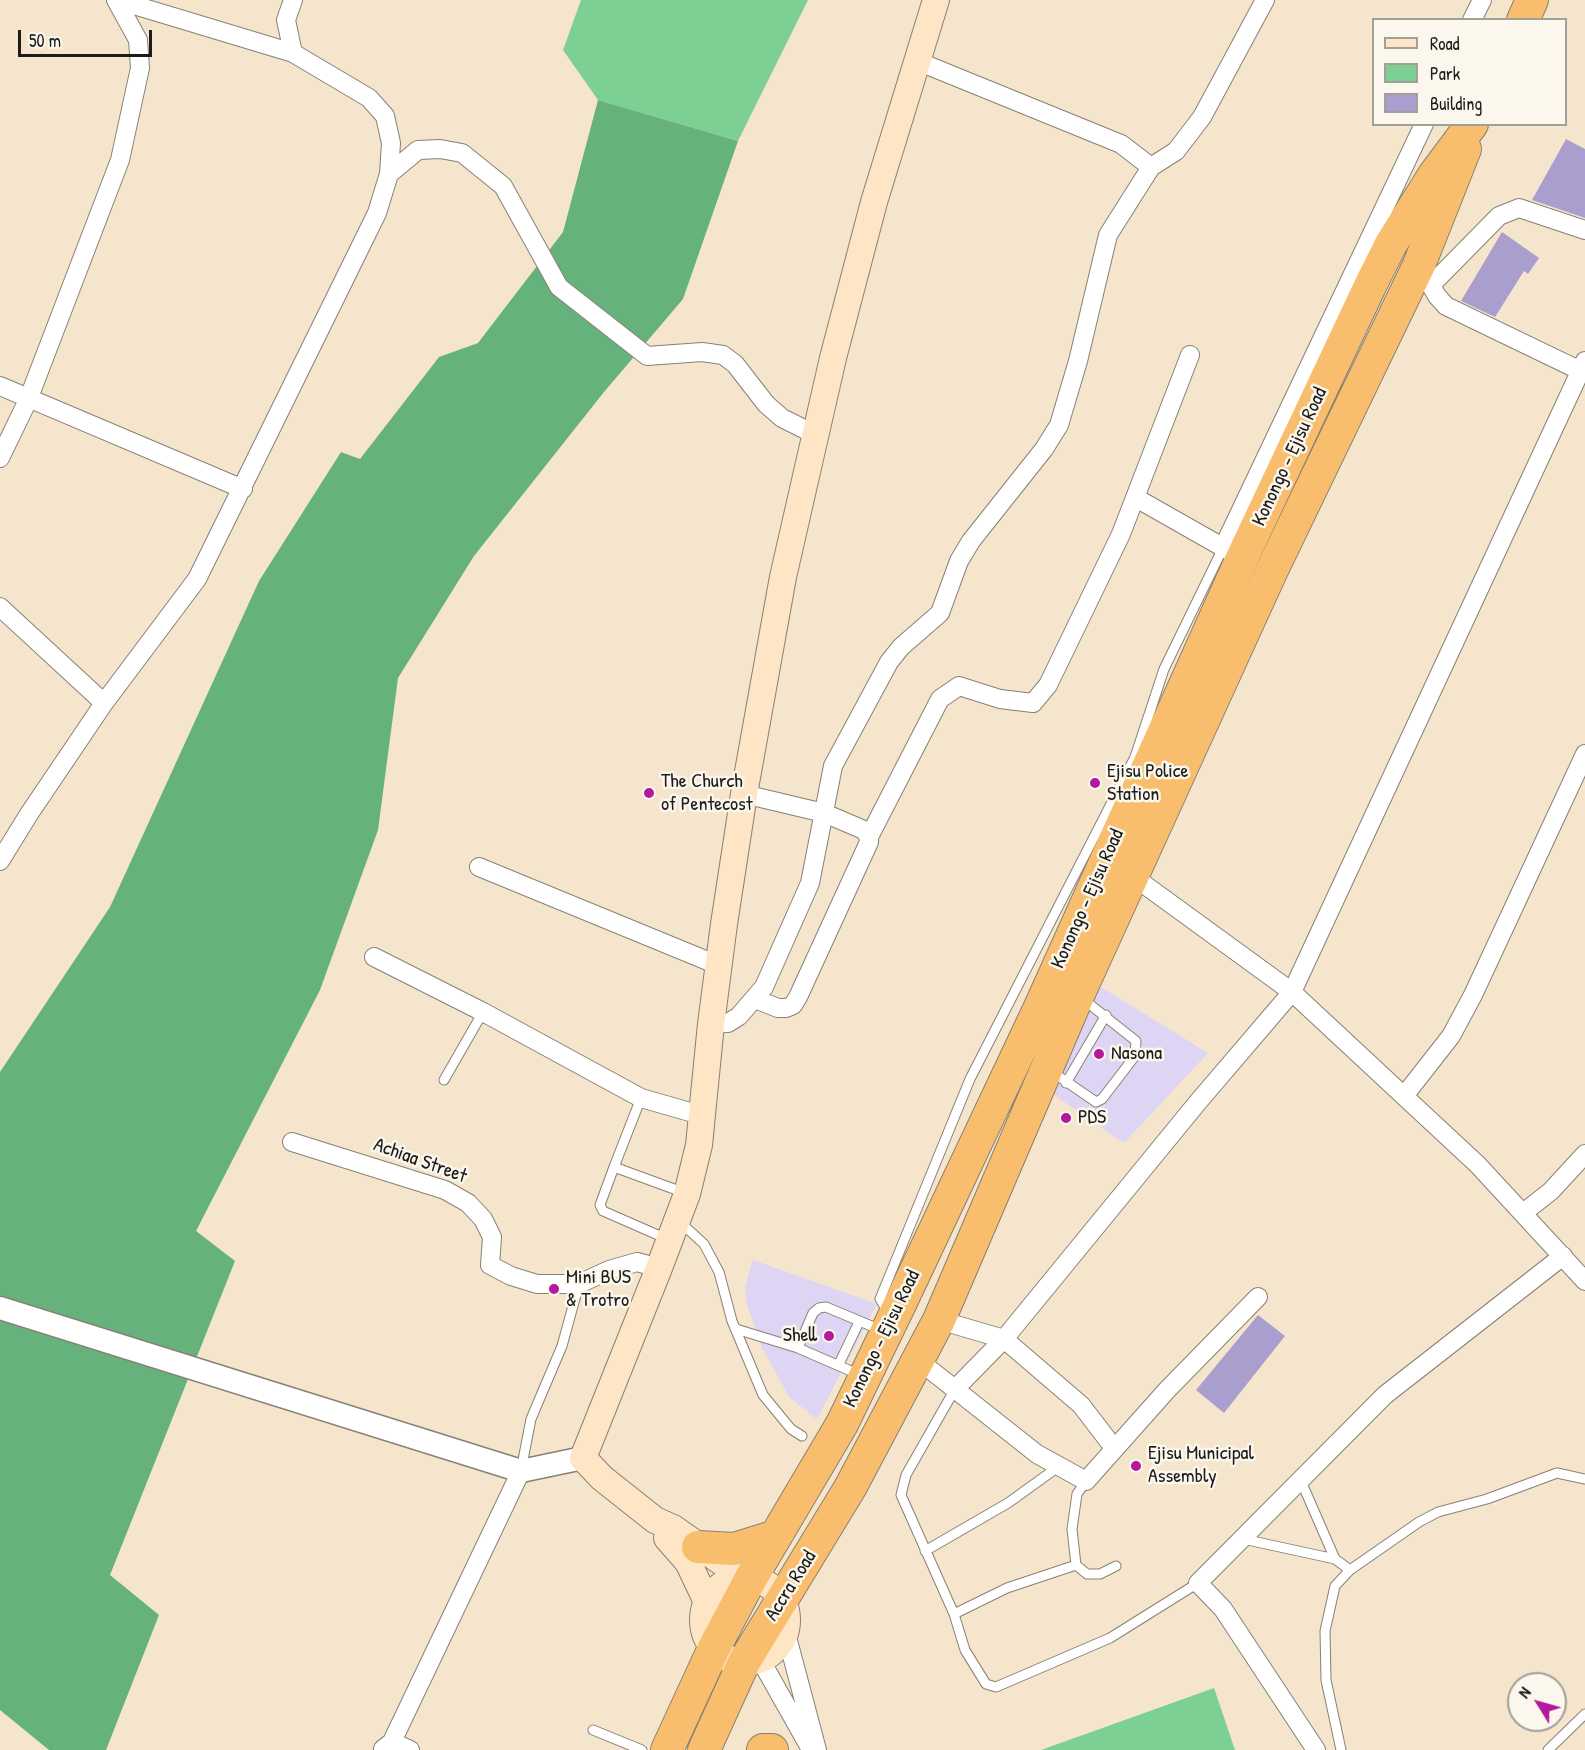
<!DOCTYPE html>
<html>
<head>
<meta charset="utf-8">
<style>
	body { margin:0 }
	#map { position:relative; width:1585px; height:1750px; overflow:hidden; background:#f5e5cd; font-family:"Patrick Hand",sans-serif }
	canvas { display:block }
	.legend { position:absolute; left:1372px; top:18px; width:195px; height:108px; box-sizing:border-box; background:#fbf7ec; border:2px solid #a29f99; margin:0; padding:8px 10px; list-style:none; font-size:18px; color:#1c1c1c }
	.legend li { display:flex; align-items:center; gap:12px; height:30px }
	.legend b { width:30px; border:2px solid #a29f99 }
	.north { position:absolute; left:1507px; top:1672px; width:60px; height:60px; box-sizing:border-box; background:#fbf7ec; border:2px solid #a29f99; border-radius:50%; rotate:307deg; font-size:16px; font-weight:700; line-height:24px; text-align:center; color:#1c1c1c }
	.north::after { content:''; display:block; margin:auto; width:21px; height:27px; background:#b5179e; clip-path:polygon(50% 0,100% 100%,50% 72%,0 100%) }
	.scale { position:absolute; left:18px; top:30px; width:134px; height:27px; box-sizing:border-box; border:3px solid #1c1c1c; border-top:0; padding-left:8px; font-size:18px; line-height:21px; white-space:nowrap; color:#1c1c1c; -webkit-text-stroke:4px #fbf7ec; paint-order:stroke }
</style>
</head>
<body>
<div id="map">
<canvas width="1585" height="1750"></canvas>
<ul class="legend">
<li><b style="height:8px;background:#fde5c5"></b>Road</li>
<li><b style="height:16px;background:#7dd093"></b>Park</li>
<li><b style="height:16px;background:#a99ece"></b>Building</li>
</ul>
<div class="north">N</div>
<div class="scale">50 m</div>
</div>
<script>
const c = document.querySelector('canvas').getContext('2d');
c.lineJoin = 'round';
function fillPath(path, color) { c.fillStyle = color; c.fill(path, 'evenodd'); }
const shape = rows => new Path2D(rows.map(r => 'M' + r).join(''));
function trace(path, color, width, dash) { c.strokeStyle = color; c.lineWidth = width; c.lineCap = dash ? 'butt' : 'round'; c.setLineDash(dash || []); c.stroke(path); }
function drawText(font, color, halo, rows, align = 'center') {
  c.font = font + ' "Patrick Hand",sans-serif'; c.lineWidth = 5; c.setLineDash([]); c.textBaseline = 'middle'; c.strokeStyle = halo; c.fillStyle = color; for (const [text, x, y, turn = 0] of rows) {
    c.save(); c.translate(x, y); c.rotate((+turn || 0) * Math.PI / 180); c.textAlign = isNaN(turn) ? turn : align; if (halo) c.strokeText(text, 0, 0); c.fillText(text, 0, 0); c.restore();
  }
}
fillPath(shape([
	[1096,984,1208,1053,1124,1143,1048,1091],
	[753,1260,877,1304,817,1419,790,1398,762,1348,747,1305,745,1287]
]), '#ded5f5');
fillPath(shape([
	[581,0,808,0,738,141,598,100,563,50],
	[1214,1688,1235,1750,1041,1750]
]), '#7dd093');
fillPath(shape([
	[598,100,738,141,683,299,604,392,474,556,398,678,378,830,320,990,196,1231,235,1261,110,1575,159,1615,106,1750,49,1750,0,1710,0,1072,110,907,259,581,341,452,360,459,439,357,478,343,563,232]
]), '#66b27d');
fillPath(shape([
	[1566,139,1585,149,1585,218,1532,200],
	[1502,232,1539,258,1528,274,1524,271,1495,317,1461,301],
	[1258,1315,1285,1336,1224,1413,1196,1390]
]), '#a99ece');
const service = shape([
	[1135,757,1164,669,1223,548],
	[1051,1071,1096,1102,1102,1099,1135,1056,1136,1041,1083,999],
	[444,1080,483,1012],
	[1066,1083,1106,1015],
	[641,1098,614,1167,685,1193],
	[614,1167,600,1205,603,1211,667,1239],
	[679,1221,704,1244,719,1272,732,1321,763,1395,791,1429,802,1436],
	[889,1314,880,1299,970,1079,1135,757,1147,762],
	[736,1329,798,1348,860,1375],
	[798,1348,813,1313,819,1308,826,1307,881,1330],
	[839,1364,859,1322],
	[955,1389,906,1475,901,1495,954,1614,965,1650,986,1684,996,1687,1110,1638,1198,1583],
	[521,1470,531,1419,562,1346,579,1284],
	[1086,1481,1077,1494,1072,1529,1076,1565,1087,1574,1100,1574,1116,1566],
	[1243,1539,1335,1559,1301,1481],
	[925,1551,1008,1503,1058,1467],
	[1335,1559,1350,1570,1419,1522,1438,1512,1487,1499,1557,1473,1585,1479],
	[954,1614,1007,1588,1076,1565],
	[593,1730,642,1750],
	[1341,1750,1326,1680,1325,1631,1335,1586,1350,1570],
	[1548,1750,1585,1714]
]);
const minor = shape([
	[293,0,286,20,293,53],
	[1472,20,1482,0],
	[917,61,1121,144,1151,167],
	[389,174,418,150,440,149,462,153,503,186,559,287,647,356,702,352,723,355,735,364,766,404,782,418,816,435],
	[1419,265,1437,296,1446,306,1585,373],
	[1432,284,1499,216,1519,208,1585,230],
	[0,386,243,489],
	[0,458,28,400,120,160,140,68,138,40,116,0],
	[1136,498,1233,553],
	[1223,548,1424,124],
	[0,607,104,703],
	[744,794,824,813,864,830,869,837],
	[0,861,29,814,104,703,197,579,377,213,389,174,391,143,385,116,369,98,293,53,117,0],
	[479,867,720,966],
	[1134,877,1292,992,1478,1165,1585,1281],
	[374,957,483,1012,641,1098,704,1116],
	[755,999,778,1008,786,1008,793,1005,798,997,869,842,869,837,940,699,959,686,1000,699,1033,703,1048,685,1121,534,1190,355],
	[711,1024,728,1023,739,1016,764,987,810,883,833,766,889,662,901,647,940,613,959,561,971,541,1044,449,1059,425,1078,361,1108,235,1151,167,1176,151,1202,117,1265,0],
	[1404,1096,1451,1036,1473,995,1585,754],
	[292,1142,445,1190,468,1203,483,1219,492,1237,490,1265,511,1276,537,1284,579,1284,609,1270,637,1262,659,1268],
	[1523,1213,1551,1191,1585,1154],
	[939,1320,1004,1339,1081,1405,1114,1448],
	[918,1360,1037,1454,1086,1481,1167,1390,1258,1297],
	[955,1389,1004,1339,1198,1102,1292,992,1585,361],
	[786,1633,817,1750],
	[760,1659,809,1746],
	[383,1749,392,1742,410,1750],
	[388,1750,521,1471],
	[1316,1750,1223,1609,1198,1583,1385,1395,1563,1256]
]);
const tertiary = shape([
	[0,1308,521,1471,583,1458]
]);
const secondary = shape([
	[667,1538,688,1562,707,1602],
	[743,1577,673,1528,655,1520,602,1478,583,1458,659,1268,687,1194,699,1145,711,1024,724,924,744,794,783,577,833,358,874,202,936,0],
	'703 1620a42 42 0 1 1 84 0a42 42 0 1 1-84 0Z'
]);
const trunk = shape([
	[1523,20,1532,0],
	[698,1547,734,1549,776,1536],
	[667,1750,714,1648,751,1578,842,1424,900,1304,1040,1007,1242,558,1370,286,1391,244,1434,175,1472,124],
	[704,1750,744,1662,850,1488,939,1320,1080,991,1271,572,1419,265,1465,149],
	[763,1750,772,1750]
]);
trace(service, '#888074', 11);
trace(minor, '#888074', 20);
trace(tertiary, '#888074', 25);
trace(secondary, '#888074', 28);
trace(trunk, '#888074', 34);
trace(service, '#fff', 9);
trace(minor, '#fff', 18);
trace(tertiary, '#fff', 22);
trace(secondary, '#fde5c5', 26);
trace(trunk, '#f9be6d', 32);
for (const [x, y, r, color] of [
	[1095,783,6,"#b5179e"],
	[649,793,6,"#b5179e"],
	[1099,1054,6,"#b5179e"],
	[1066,1118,6,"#b5179e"],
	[554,1289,6,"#b5179e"],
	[829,1336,6,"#b5179e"],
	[1136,1466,6,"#b5179e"]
]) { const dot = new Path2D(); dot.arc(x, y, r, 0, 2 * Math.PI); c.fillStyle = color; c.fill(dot); trace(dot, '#fbf7ec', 2); }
drawText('20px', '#1c1c1c', '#fbf7ec', [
	["Konongo - Ejisu Road",1290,457,-65],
	["Konongo - Ejisu Road",1088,899,-66],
	["Achiaa Street",420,1161,20],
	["Konongo - Ejisu Road",882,1339,-64],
	["Accra Road",791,1586,-58]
]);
drawText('20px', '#1c1c1c', '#fbf7ec', [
	["Ejisu Police",1107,772],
	["Station",1107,795],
	["The Church",661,782],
	["of Pentecost",661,805],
	["Nasona",1111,1054],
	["PDS",1078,1118],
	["Mini BUS",566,1278],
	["& Trotro",566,1301],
	["Shell",817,1336,"right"],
	["Ejisu Municipal",1148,1454],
	["Assembly",1148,1477]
], 'left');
</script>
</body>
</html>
